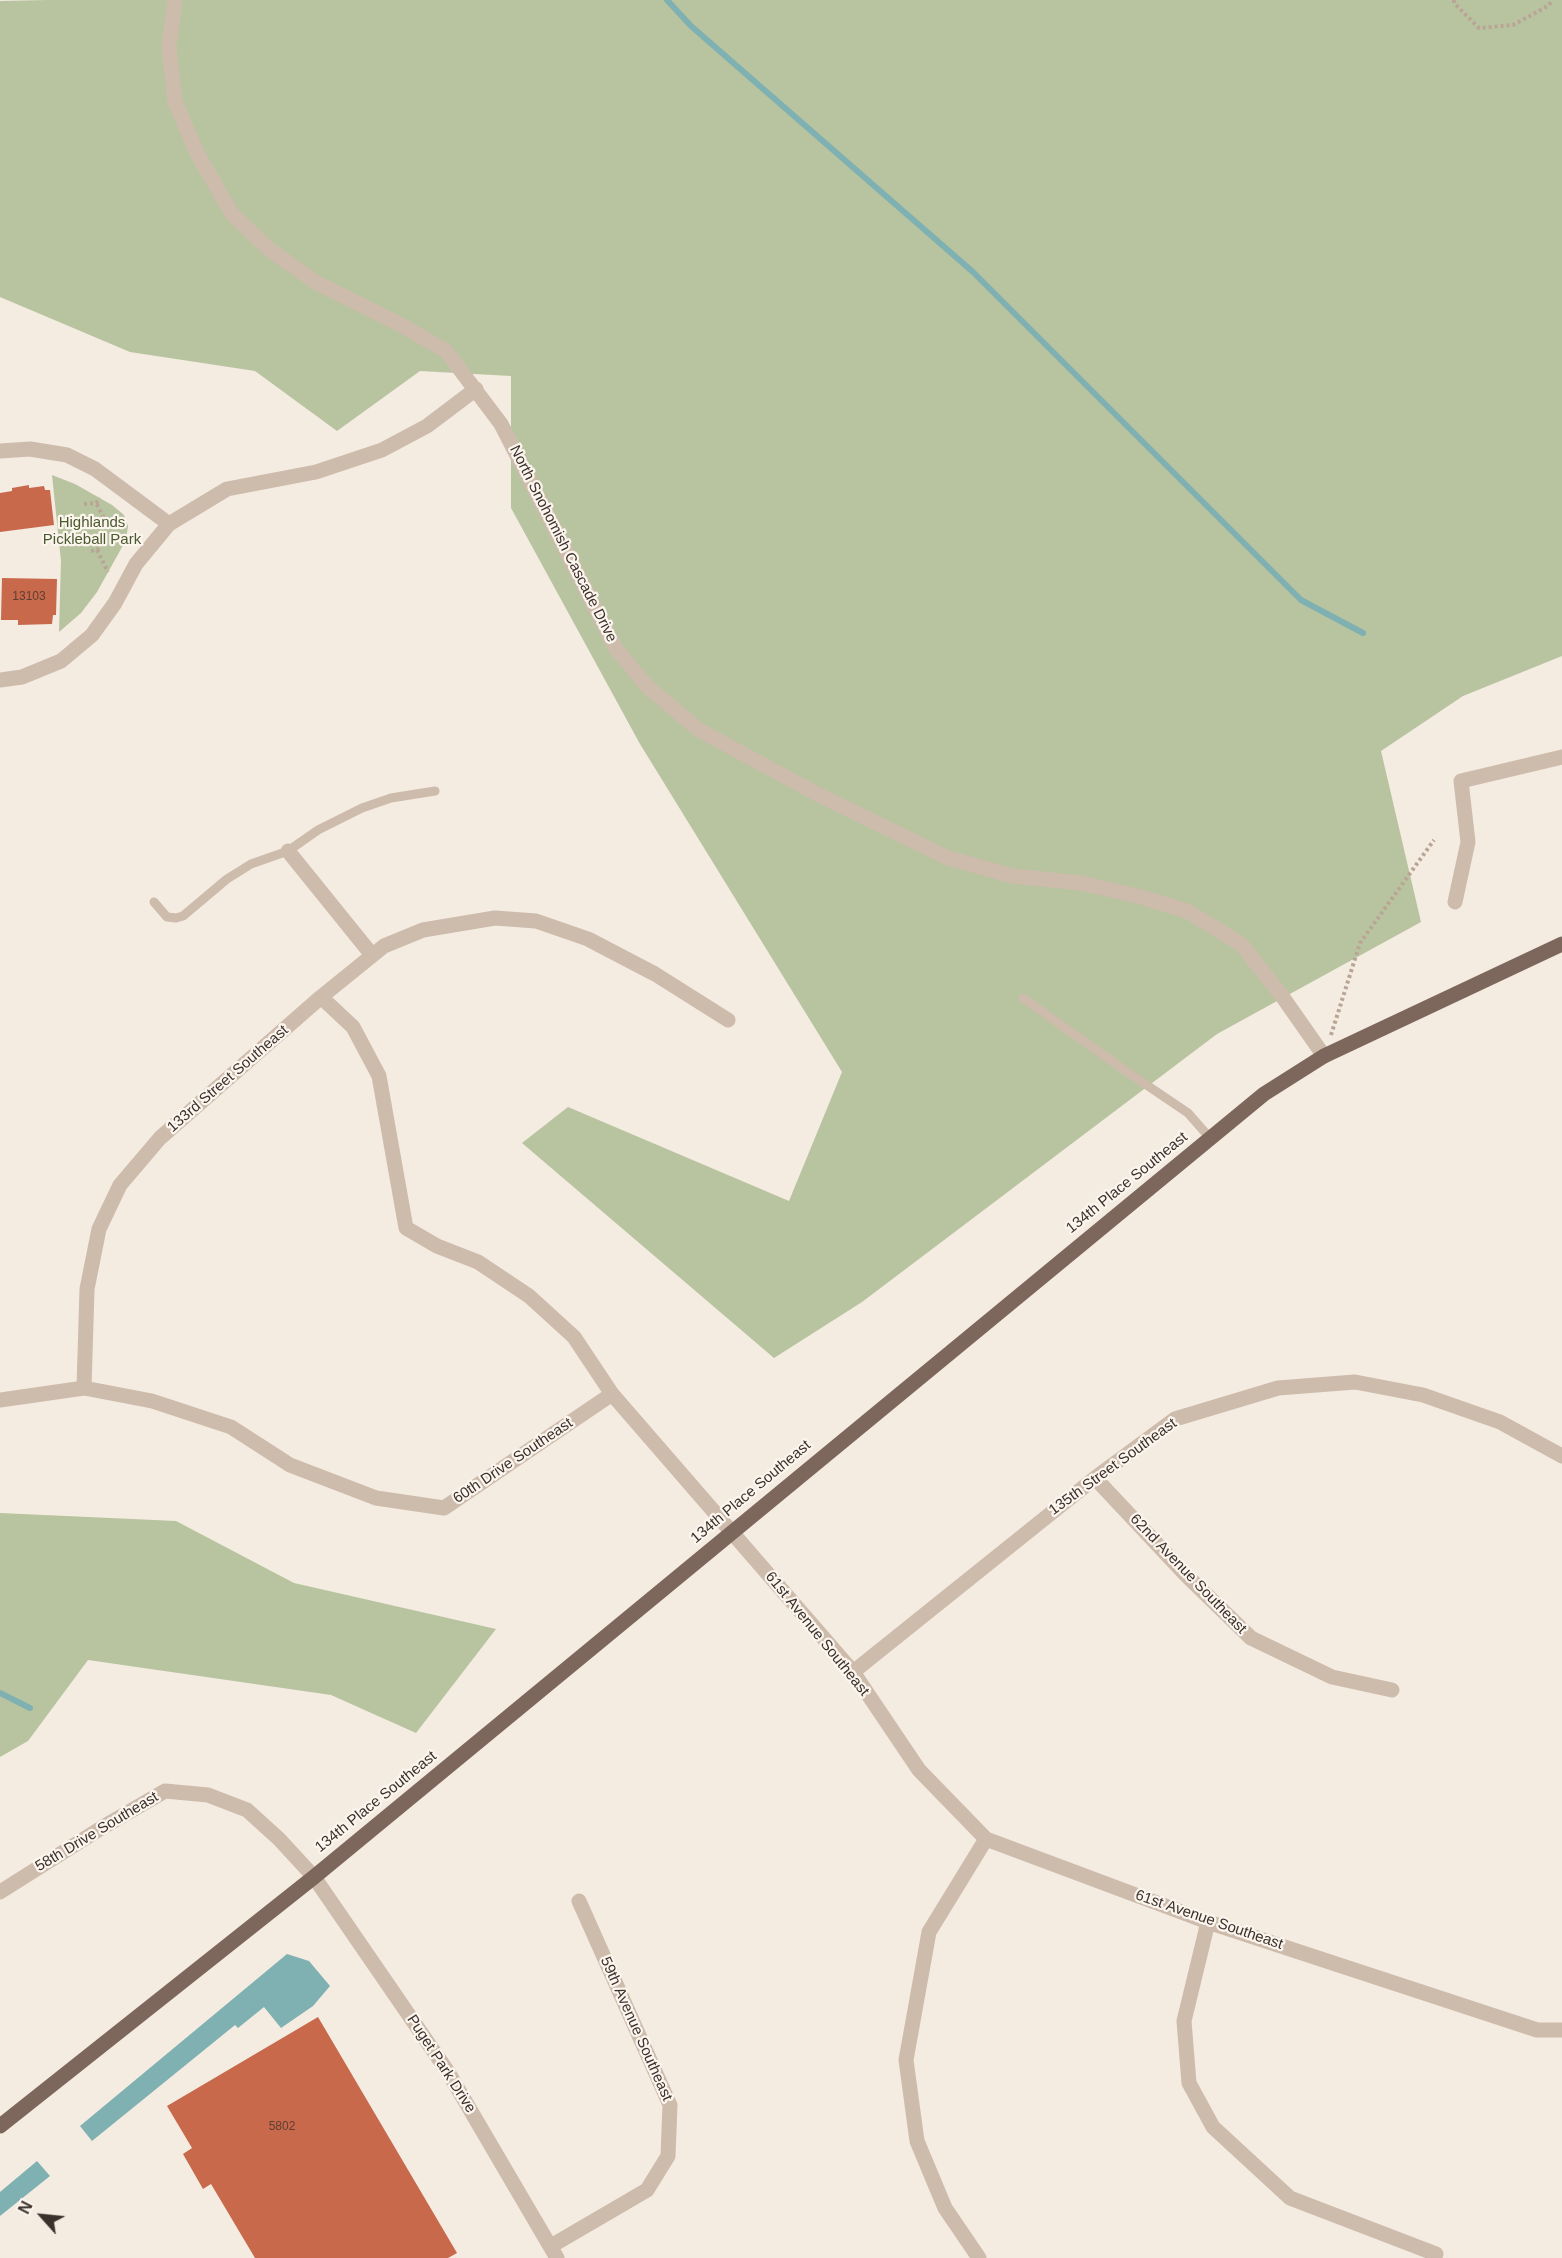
<!DOCTYPE html>
<html>
<head>
<meta charset="utf-8">
<style>
	body { margin:0 }
	#map { position:relative; width:1562px; height:2258px; overflow:hidden; background:#f4ebe1; font-family:Arial,sans-serif }
	canvas { display:block }
	.north { position:absolute; left:12px; top:2186px; width:60px; height:60px; -webkit-text-stroke:4px #fbf5ee; paint-order:stroke; rotate:297deg; font-size:16px; font-weight:700; line-height:24px; text-align:center; color:#3b302b }
	.north::after { content:''; display:block; margin:auto; width:21px; height:27px; background:#3b302b; clip-path:polygon(50% 0,100% 100%,50% 72%,0 100%) }
</style>
</head>
<body>
<div id="map">
<canvas width="1562" height="2258"></canvas>
<div class="north">N</div>
</div>
<script>
const c = document.querySelector('canvas').getContext('2d');
c.lineJoin = 'round';
function fillPath(path, color) { c.fillStyle = color; c.fill(path, 'evenodd'); }
const shape = rows => new Path2D(rows.map(r => 'M' + r).join(''));
function trace(path, color, width, dash) { c.strokeStyle = color; c.lineWidth = width; c.lineCap = dash ? 'butt' : 'round'; c.setLineDash(dash || []); c.stroke(path); }
function drawText(font, color, halo, rows, align = 'center') {
  c.font = font + ' Arial,sans-serif'; c.lineWidth = 4.5; c.setLineDash([]); c.textBaseline = 'middle'; c.strokeStyle = halo; c.fillStyle = color; for (const [text, x, y, turn = 0] of rows) {
    c.save(); c.translate(x, y); c.rotate((+turn || 0) * Math.PI / 180); c.textAlign = isNaN(turn) ? turn : align; if (halo) c.strokeText(text, 0, 0); c.fillText(text, 0, 0); c.restore();
  }
}
fillPath(shape([
	[47,0,1562,0,1562,656,1463,696,1381,751,1421,922,1217,1034,862,1302,774,1358,522,1143,568,1107,789,1201,842,1072,640,744,511,508,511,376,420,371,337,431,255,371,130,352,0,297,0,1],
	[52,475,75,484,112,505,124,515,128,526,126,540,97,592,81,613,59,632,61,561],
	[0,1513,176,1521,294,1583,496,1629,416,1733,331,1695,88,1660,28,1741,0,1757]
]), '#b8c4a0');
fillPath(shape([
	[287,1954,309,1961,330,1986,313,2006,281,2028,264,2007,238,2028,235,2025,92,2141,80,2126],
	[37,2161,50,2176,0,2216,0,2192]
]), '#7fb0b2');
trace(shape([
	[667,0,691,26,973,272,1301,600,1363,633],
	[0,1693,30,1708]
]), '#7fb0b2', 6);
fillPath(shape([
	[29,485,29,488,44,486,45,490,50,490,54,525,0,532,0,493,12,491,12,488],
	[2,578,57,579,56,615,53,615,52,624,18,625,18,620,1,620],
	[318,2017,457,2253,448,2258,255,2258,211,2184,203,2189,183,2154,192,2148,167,2106]
]), '#c8694b');
trace(shape([
	[1454,0,1454,3,1479,28,1513,25,1548,6,1553,0],
	[84,504,96,503,100,498],
	[107,524,126,522],
	[97,550,108,572],
	[91,551,97,550,101,547,107,524,96,503],
	[1331,1035,1360,943,1434,840]
]), '#b9a596', 4, [3, 3]);
trace(shape([
	[154,902,167,917,176,918,183,916,227,879,251,864,288,851,318,830,362,808,391,798,435,791],
	[1023,998,1123,1069,1188,1113,1210,1138]
]), '#cdbbac', 9);
trace(shape([
	[175,0,169,47,175,102,197,153,232,214,270,250,317,283,403,326,446,351,501,424,616,649,648,687,699,730,819,795,948,858,1013,876,1081,883,1141,897,1187,911,1241,944,1282,996,1324,1056],
	[0,451,30,449,67,455,95,469,169,524],
	[0,680,22,677,61,661,92,635,115,603,136,564,169,524,227,489,316,472,382,450,427,426,476,389],
	[288,851,372,955],
	[1455,902,1468,842,1461,781,1562,757],
	[321,997,353,1027,379,1076,406,1228,437,1246,478,1262,529,1296,574,1337,612,1394,853,1672,919,1770,986,1839,1208,1922,1537,2030,1562,2030],
	[84,1388,87,1289,99,1229,120,1185,160,1138,321,997,384,946,423,930,495,918,536,921,588,939,655,974,728,1020],
	[0,1400,84,1388,152,1401,231,1427,290,1465,376,1498,444,1508,612,1394],
	[1095,1478,1186,1575,1251,1638,1332,1677,1392,1690],
	[853,1672,1095,1478,1175,1419,1278,1388,1355,1382,1423,1395,1500,1422,1562,1456],
	[0,1892,103,1827,165,1791,208,1795,247,1810,279,1839,314,1877],
	[1208,1922,1184,2021,1189,2083,1213,2127,1290,2198,1436,2254],
	[551,2246,647,2190,668,2156,670,2105,579,1901],
	[979,2258,945,2208,917,2141,906,2060,929,1932,986,1839]
]), '#cdbbac', 15);
trace(shape([
	[314,1877,448,2072,557,2258]
]), '#cdbbac', 15);
trace(shape([
	[0,2126,314,1877,1264,1094,1324,1056,1562,944]
]), '#7d675c', 15);
drawText('12px', '#5e3e33', null, [
	["13103",29,597],
	["5802",282,2127]
]);
drawText('15px', '#4a5a2e', '#fbf5ee', [
	["Highlands",92,523],
	["Pickleball Park",92,540]
]);
drawText('15px', '#3b302b', '#fbf5ee', [
	["North Snohomish Cascade Drive",563,544,63],
	["133rd Street Southeast",228,1079,-41],
	["134th Place Southeast",1127,1183,-39],
	["60th Drive Southeast",513,1461,-34],
	["135th Street Southeast",1113,1467,-36],
	["134th Place Southeast",751,1492,-40],
	["62nd Avenue Southeast",1188,1574,46],
	["61st Avenue Southeast",817,1634,51],
	["134th Place Southeast",376,1802,-39],
	["58th Drive Southeast",97,1832,-31],
	["61st Avenue Southeast",1209,1920,19],
	["59th Avenue Southeast",636,2029,66],
	["Puget Park Drive",441,2064,57]
]);
</script>
</body>
</html>
